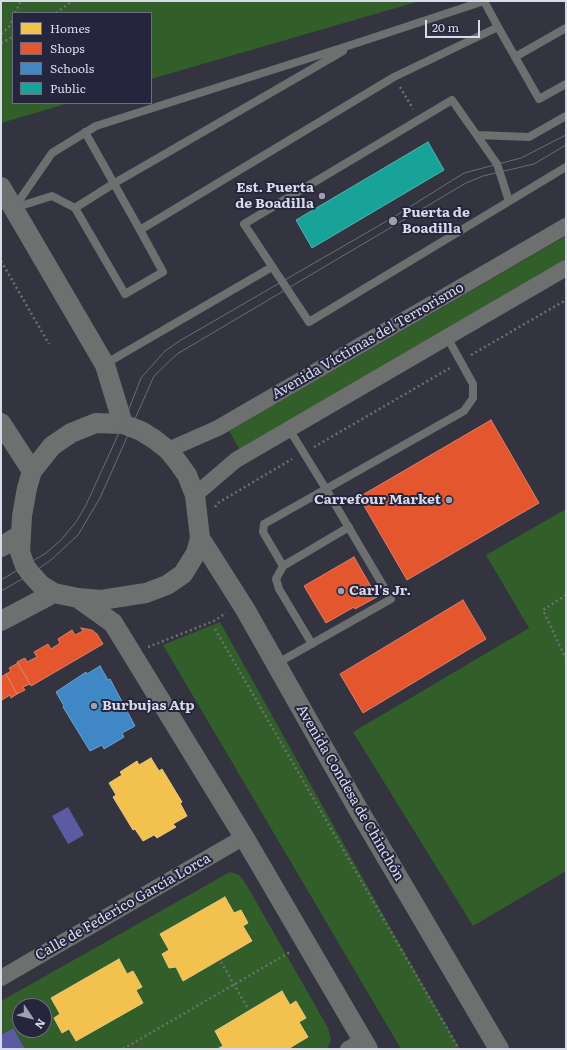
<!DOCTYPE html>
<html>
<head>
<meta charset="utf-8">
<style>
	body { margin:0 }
	#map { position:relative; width:567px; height:1050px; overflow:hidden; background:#343441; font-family:Literata,serif }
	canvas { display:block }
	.frame { position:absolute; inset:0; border:2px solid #d9daea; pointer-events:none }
	.legend { position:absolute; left:12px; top:12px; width:140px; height:92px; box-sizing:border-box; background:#25253d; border:1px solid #6d6d82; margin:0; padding:5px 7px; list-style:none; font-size:12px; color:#d9daea }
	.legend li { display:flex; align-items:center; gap:8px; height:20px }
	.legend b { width:20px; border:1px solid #6d6d82 }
	.north { position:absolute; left:12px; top:998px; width:40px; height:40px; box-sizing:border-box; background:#25253d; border:1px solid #6d6d82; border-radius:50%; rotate:125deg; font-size:11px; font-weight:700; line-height:16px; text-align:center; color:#d9daea }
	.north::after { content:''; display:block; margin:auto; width:14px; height:18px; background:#9fa0af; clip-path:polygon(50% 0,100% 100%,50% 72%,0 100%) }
	.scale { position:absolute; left:425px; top:20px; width:55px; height:18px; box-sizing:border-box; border:2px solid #d9daea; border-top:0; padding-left:5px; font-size:12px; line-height:14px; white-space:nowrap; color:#d9daea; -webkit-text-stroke:3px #25253d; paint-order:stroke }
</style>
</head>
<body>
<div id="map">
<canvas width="567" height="1050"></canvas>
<div class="frame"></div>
<ul class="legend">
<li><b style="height:11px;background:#f2c14e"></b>Homes</li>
<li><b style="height:11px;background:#e4572e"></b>Shops</li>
<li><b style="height:11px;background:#3f88c5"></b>Schools</li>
<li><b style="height:11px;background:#17a398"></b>Public</li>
</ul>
<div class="north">N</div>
<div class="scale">20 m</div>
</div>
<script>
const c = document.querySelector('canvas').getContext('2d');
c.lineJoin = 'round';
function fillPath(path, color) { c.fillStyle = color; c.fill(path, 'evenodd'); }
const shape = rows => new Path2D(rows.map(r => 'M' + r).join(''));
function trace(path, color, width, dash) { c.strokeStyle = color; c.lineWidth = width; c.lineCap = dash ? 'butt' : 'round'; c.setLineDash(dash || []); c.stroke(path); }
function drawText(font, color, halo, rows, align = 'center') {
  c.font = font + ' Literata,serif'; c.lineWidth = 4; c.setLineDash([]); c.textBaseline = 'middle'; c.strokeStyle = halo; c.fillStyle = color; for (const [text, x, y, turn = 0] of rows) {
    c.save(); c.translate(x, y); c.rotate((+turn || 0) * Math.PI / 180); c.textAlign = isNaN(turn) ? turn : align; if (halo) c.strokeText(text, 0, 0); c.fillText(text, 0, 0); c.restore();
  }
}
fillPath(shape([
	[1,1,420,1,151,79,151,13,13,13,13,103,69,103,1,123],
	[566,236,566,259,240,450,229,431],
	[566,509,566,871,473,926,353,732,529,628,486,555],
	[220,622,395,936,460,1049,401,1049,163,645],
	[230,872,239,875,246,884,328,1028,331,1039,328,1048,288,1049,308,1037,299,1022,306,1018,296,1001,290,1005,282,991,215,1031,223,1046,217,1049,25,1049,13,1028,1,1035,1,1001],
	[225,897,234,913,241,910,248,923,243,926,252,942,183,980,176,967,169,968,162,955,169,950,160,934],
	[119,960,127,974,142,987,136,990,143,1003,76,1041,69,1029,62,1033,60,1014,51,998],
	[20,1006,44,1006,44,1030,20,1030]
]), '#315e29');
fillPath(shape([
	[68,807,84,835,68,844,52,816],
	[13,1028,25,1049,1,1049,1,1035]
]), '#5c5aa2');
const homes = shape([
	[151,758,159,771,162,769,182,802,180,803,187,816,173,824,176,827,157,838,154,835,143,841,135,829,133,830,113,797,116,795,109,783,122,775,120,772,137,761,139,765,151,758],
	[225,897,234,913,241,910,248,923,243,926,252,941,183,981,176,967,169,968,162,954,169,950,160,934,225,897],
	[119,959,127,974,133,971,142,987,136,990,143,1003,76,1041,69,1029,62,1033,54,1018,60,1014,51,998,119,959],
	[282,991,290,1005,296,1001,306,1018,299,1022,308,1037,288,1049,217,1049,223,1046,215,1031,282,991]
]);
fillPath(homes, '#f2c14e');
trace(homes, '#eac87d', 1);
const shops = shape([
	[491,420,539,503,407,580,359,497,491,420],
	[354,557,377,597,355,609,354,607,326,623,304,586,354,557],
	[463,600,486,639,363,713,340,674,463,600],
	[81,628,92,630,97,634,103,644,31,686,17,662,25,658,27,662,37,657,34,652,48,644,51,649,60,643,58,639,72,630,75,635,83,631,81,628],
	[18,663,30,684,23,687,25,690,17,694,6,674,11,671,9,668,18,663],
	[6,674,17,694,11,698,10,695,2,700,1,677,6,674]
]);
fillPath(shops, '#e4572e');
trace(shops, '#e17e66', 1);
const schools = shape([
	[100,666,108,680,110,679,135,726,122,733,124,737,104,749,102,745,90,751,63,707,64,706,56,692,86,672,87,674,100,666]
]);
fillPath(schools, '#3f88c5');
trace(schools, '#6da1d0', 1);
const public = shape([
	[428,142,444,170,312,248,296,220,428,142]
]);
fillPath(public, '#17a398');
trace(public, '#51b4b1', 1);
trace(shape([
	[15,13,21,1],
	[56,13,72,1],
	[1,34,9,27,13,18],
	[1,43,13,37],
	[400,87,413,109],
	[1,261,49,344],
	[471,355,566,300],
	[314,447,450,368],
	[215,507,218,503,292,459],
	[566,595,543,610,566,659],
	[215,629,459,1049],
	[148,647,214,621,226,613],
	[221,962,247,1007],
	[123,1049,290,952]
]), '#6d6f71', 2.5, [2, 3]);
trace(shape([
	[484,1,498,27],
	[515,57,566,28],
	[85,132,140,230],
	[477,135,529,137,566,116],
	[509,201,497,164,452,100,244,224,309,322,566,167],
	[14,208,52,196,75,208,125,294,163,272,140,230,394,77,498,27,539,99,566,84],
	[14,208,52,153,96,126,357,43,484,1],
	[75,208,113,184,343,51],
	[105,364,272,267],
	[289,429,326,489,264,524,263,532,283,566,349,527],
	[283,566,276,579,279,589,312,644],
	[276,664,391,599,326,489,464,411,473,398,473,384,447,337]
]), '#6d706f', 8);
trace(shape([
	[168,450,218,428,566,226],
	[195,495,236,460,566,268],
	[1,978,244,837],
	[348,1049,363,1040]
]), '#6d706f', 16);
trace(shape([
	[1,187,105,365,123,424],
	[1,423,32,471],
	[96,423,123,424,141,431,154,439,168,450,177,461,187,475,195,495,200,538,196,553,183,574,167,585,146,593,101,600,78,598,54,593,41,585,31,574,25,566,20,552,22,516,27,488,32,471,52,446,71,433,96,423],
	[200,538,245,609,358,809,499,1049],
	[1,547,20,535],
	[78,598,113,623,244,837,368,1049],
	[1,621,54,593]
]), '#6d706f', 20);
trace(shape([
	[1,580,46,553,61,540,76,522,86,505,123,424,141,378,165,351,181,340,392,218,464,173,521,158,566,135],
	[1,591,31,574,51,560,78,535,100,498,154,376,177,354,466,183,483,176,534,164,566,145]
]), '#6b6d72', 1);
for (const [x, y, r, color] of [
	[322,196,4,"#9fa0af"],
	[393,221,5,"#9fa0af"],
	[449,500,4,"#9fa0af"],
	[341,591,4,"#9fa0af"],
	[94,706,4,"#9fa0af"]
]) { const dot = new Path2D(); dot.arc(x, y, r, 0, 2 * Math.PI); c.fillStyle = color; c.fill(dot); trace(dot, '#25253d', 1.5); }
drawText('bold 14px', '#d9daea', '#25253d', [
	["Est. Puerta",314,188,"right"],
	["de Boadilla",314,204,"right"],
	["Puerta de",402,213],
	["Boadilla",402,229],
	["Carrefour Market",441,500,"right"],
	["Carl's Jr.",349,591],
	["Burbujas Atp",102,706]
], 'left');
drawText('14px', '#d9daea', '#25253d', [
	["Avenida Víctimas del Terrorismo",368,341,-30],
	["Avenida Condesa de Chinchón",350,793,60],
	["Calle de Federico García Lorca",123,907,-30]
]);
</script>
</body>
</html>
